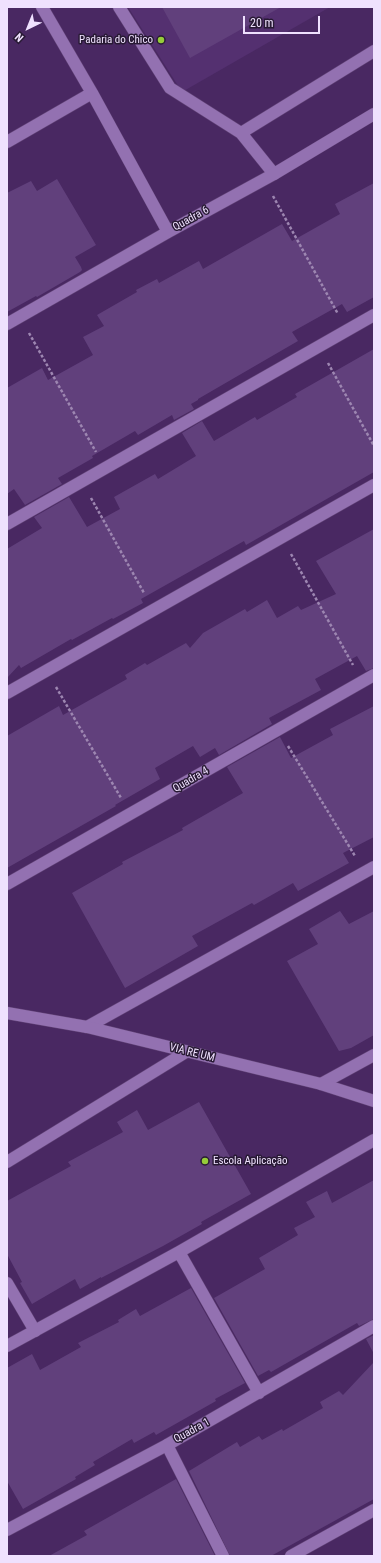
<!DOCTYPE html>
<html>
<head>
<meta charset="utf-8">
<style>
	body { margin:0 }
	#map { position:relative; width:381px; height:1563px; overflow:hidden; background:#492862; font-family:"Roboto Condensed",sans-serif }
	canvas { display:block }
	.frame { position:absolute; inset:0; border:8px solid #efe1fe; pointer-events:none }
	.north { position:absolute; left:8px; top:8px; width:40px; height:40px; -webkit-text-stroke:3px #281a34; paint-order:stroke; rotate:223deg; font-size:11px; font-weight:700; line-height:16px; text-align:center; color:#efe1fe }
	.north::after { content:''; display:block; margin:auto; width:14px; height:18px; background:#efe1fe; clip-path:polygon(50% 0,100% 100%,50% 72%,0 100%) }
	.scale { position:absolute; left:243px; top:16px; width:77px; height:18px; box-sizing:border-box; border:2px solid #efe1fe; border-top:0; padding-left:5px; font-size:12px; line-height:14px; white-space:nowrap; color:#efe1fe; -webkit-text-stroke:3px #281a34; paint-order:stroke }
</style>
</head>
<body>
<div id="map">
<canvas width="381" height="1563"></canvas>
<div class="frame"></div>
<div class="north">N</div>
<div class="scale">20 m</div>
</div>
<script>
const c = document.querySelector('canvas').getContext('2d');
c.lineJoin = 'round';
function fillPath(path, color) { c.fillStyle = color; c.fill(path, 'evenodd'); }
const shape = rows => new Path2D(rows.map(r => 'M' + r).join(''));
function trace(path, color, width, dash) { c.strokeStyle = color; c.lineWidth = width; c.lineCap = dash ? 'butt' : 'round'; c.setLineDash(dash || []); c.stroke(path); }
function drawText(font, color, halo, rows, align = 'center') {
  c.font = font + ' "Roboto Condensed",sans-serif'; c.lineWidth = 3; c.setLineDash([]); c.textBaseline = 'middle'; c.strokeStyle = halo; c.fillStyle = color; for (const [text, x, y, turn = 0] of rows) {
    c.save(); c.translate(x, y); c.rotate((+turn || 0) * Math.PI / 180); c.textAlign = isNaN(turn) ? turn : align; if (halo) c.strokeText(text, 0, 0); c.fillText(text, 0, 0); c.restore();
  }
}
fillPath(shape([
	[128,7,330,7,182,92]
]), '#543070');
fillPath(shape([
	[162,7,281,7,190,58],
	[57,179,96,245,75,257,81,267,82,270,80,272,37,297,36,296,7,312,7,193,31,181,37,191],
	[374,183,374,297,347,312,342,304,292,332,298,341,198,399,198,400,191,404,194,409,174,420,172,415,138,435,135,431,92,456,93,458,58,478,62,484,25,505,14,489,7,494,7,388,42,368,48,380,93,355,83,337,104,326,97,315,137,292,136,290,157,279,159,283,199,261,203,269,282,224,292,241,340,214,335,204],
	[374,349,374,472,246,545,244,541,141,599,143,603,113,619,112,618,72,640,71,639,21,668,19,665,7,678,7,549,42,528,34,517,69,497,87,527,120,509,114,497,155,474,158,479,196,456,182,433,202,421,214,441,255,417,257,420,297,397,295,394],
	[374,529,374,668,366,671,357,656,315,679,321,690,269,718,272,724,219,755,215,748,200,757,193,746,155,768,160,779,115,805,116,806,7,868,7,736,59,706,63,715,127,679,125,675,145,663,147,665,186,643,190,648,203,633,245,609,247,612,267,600,277,618,298,606,301,610,336,594,316,561],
	[374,706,374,837,343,853,349,863,298,891,293,883,254,905,252,903,192,936,198,946,125,988,72,893,123,864,122,862,183,830,182,828,243,793,227,767,280,737,291,758,333,735,330,729],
	[340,911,349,924,374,911,374,1035,351,1048,339,1051,287,961,318,944,309,929],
	[199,1102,251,1194,201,1222,202,1224,163,1246,101,1278,101,1277,80,1289,75,1279,32,1304,20,1283,22,1282,7,1254,7,1201,71,1166,68,1162,123,1132,117,1122,137,1110,148,1130],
	[374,1180,374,1319,359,1326,357,1323,271,1372,269,1370,258,1376,214,1298,265,1269,259,1258,298,1235,294,1228,315,1217,306,1202,327,1191,332,1203],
	[191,1288,245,1383,215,1399,216,1401,156,1435,154,1432,134,1443,132,1439,93,1462,95,1465,75,1477,76,1479,23,1509,7,1481,7,1368,32,1354,40,1370,81,1347,78,1343,119,1322,118,1320,136,1309,140,1316],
	[374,1335,374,1354,366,1339],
	[374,1362,374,1499,271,1556,230,1556,189,1471,237,1442,240,1447,259,1436,262,1440,282,1429,283,1431,323,1408,320,1402,339,1391,343,1395],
	[176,1479,215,1556,49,1556,87,1535,84,1531]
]), '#61407c');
const lane = shape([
	[119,7,170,88,241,133],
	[274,174,241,133,374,51],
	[7,1283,35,1331],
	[167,1445,223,1556]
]);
const street = shape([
	[42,7,92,93,168,232],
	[7,142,92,93],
	[7,324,168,232,274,174,374,114],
	[7,524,374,315],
	[7,693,374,485],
	[7,884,374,675],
	[87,1027,374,867],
	[321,1084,374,1055],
	[7,1162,186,1052],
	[179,1252,259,1393],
	[7,1346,179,1252,374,1140],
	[7,1530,167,1445,374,1326],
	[291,1556,374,1510]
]);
const secondary = shape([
	[7,1013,87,1027,321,1084,374,1101]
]);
trace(lane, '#614376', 13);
trace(street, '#614376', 13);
trace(secondary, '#614376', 13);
trace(shape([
	[273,196,338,314],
	[29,333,96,452],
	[328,363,374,446],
	[91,498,144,593],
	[291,554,353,665],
	[56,687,121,798],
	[288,746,355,856]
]), '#9d86b1', 2.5, [3, 2]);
trace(lane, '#9371b1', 12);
trace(street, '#9371b1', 12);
trace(secondary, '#9371b1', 12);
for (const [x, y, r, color] of [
	[161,40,4,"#96cc3a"],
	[205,1161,4,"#96cc3a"]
]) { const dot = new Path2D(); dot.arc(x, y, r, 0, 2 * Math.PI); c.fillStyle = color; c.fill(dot); trace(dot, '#281a34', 1.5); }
drawText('11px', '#efe1fe', '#281a34', [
	["Padaria do Chico",153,40],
	["Escola Aplicação",213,1161,"left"]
], 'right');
drawText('11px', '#efe1fe', '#281a34', [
	["Quadra 6",191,219,-29],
	["Quadra 4",191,780,-30],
	["VIA RE UM",192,1053,14],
	["Quadra 1",192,1431,-29]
]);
</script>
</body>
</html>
